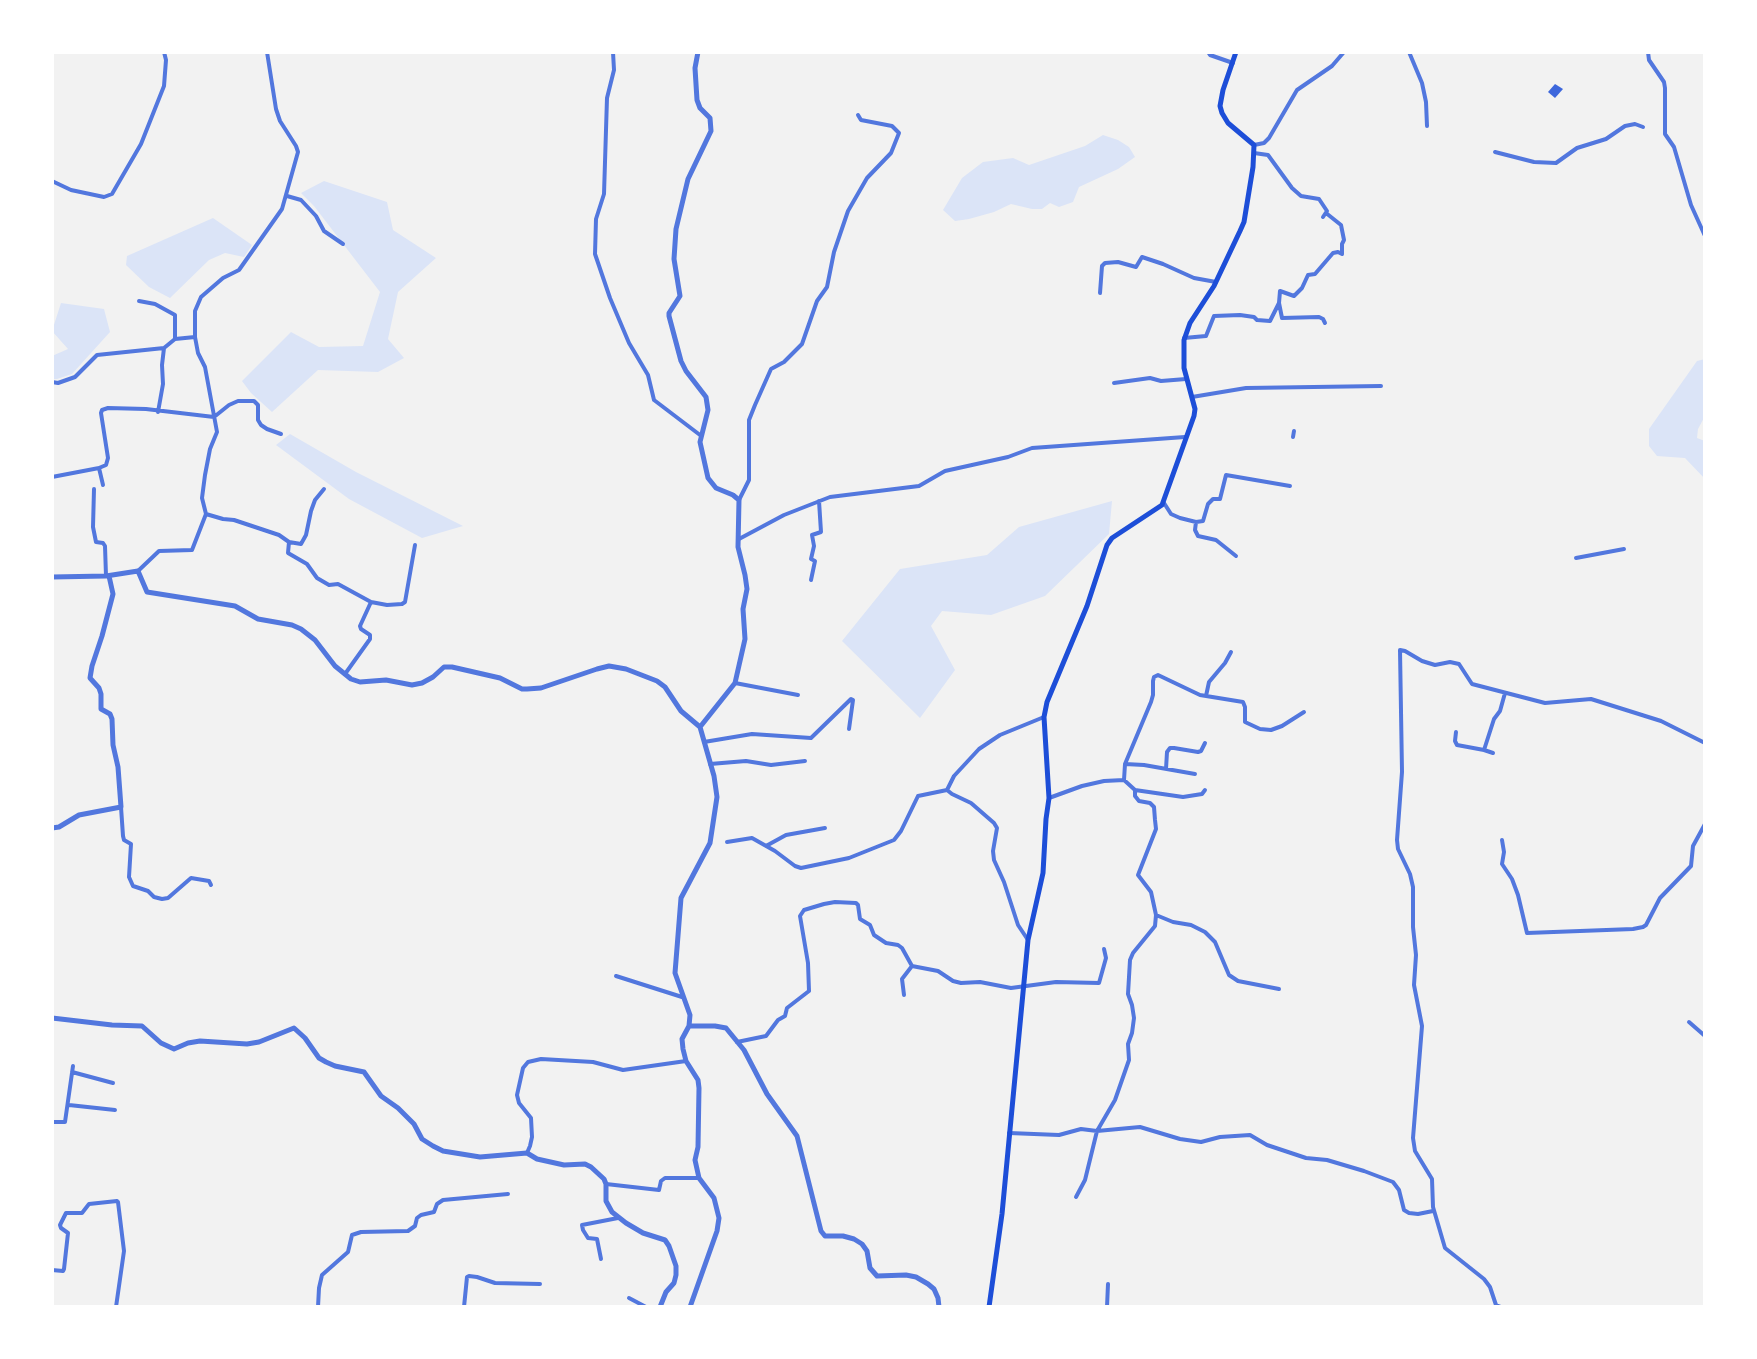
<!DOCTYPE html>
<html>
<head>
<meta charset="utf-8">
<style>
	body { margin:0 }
	#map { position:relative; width:1757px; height:1359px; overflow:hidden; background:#f2f2f2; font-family:Arial,sans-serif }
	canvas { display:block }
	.frame { position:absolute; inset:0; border:54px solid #fff; pointer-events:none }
</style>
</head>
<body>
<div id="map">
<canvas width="1757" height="1359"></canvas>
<div class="frame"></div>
</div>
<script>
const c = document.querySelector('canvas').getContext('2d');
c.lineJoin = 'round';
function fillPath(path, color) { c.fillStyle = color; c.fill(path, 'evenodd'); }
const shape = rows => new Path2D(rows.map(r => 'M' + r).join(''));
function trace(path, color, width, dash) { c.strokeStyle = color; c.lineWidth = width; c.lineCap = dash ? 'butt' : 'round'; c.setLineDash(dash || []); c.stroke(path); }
fillPath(shape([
	[1103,135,1118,140,1129,147,1135,157,1118,169,1079,187,1073,202,1059,207,1050,203,1042,209,1032,209,1011,204,994,212,969,219,955,221,943,210,962,178,983,162,1013,158,1029,165,1085,146],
	[324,181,387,202,393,230,436,258,398,292,388,339,404,358,378,372,318,370,272,412,251,393,242,381,291,332,319,347,363,346,380,292,314,206,301,193],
	[213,218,252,245,244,257,225,253,209,260,170,298,149,287,126,265,127,256],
	[61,303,104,309,110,332,72,374,57,379,52,379,52,356,68,349,52,331],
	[1705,359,1705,416,1698,429,1697,438,1705,441,1705,479,1685,458,1657,456,1649,446,1649,429,1697,361],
	[290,434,356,472,463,526,422,538,349,499,276,445],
	[1112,501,1109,534,1045,596,991,615,942,611,931,626,955,670,920,718,842,641,900,569,987,555,1019,527]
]), '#dbe4f7');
fillPath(shape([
	[1555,84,1563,89,1555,98,1548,92]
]), '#3d67dc');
trace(shape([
	[613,52,614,70,607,98,604,194,596,219,595,254,610,298,629,343,648,375,654,400,700,435],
	[1208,52,1210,55,1233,63],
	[1409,52,1422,83,1426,102,1427,126],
	[1648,52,1649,60,1664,82,1665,88,1665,134,1674,147,1691,205,1705,236],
	[1254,145,1264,143,1269,138,1297,90,1332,66,1344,52],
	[1495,152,1534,162,1556,163,1577,148,1606,139,1625,126,1635,124,1643,127],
	[1254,153,1268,155,1292,188,1301,196,1319,199,1327,211,1323,217],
	[52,181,71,190,104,197,112,194,141,144,164,86,166,60,164,52],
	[287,196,301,200,316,216,324,231,343,244],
	[1100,293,1102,266,1105,263,1118,262,1136,267,1142,257,1163,264,1194,278,1216,282],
	[139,301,155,304,175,315,175,339],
	[1279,303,1280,291,1294,296,1302,288,1308,275,1315,274,1333,253,1338,252,1342,254,1342,244,1344,240,1341,225,1326,213],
	[195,337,198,353,205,367,217,432,210,449,205,475,202,498,206,514],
	[1184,338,1206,336,1214,316,1240,315,1254,317,1257,320,1270,321,1279,303,1282,318,1319,317,1323,319,1325,323],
	[52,382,58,383,75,377,97,355,164,348,175,339,195,337,195,311,201,297,223,278,239,270,282,209,298,152,296,146,280,121,276,109,267,52],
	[1114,383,1150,378,1161,381,1186,379],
	[1192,397,1246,388,1381,386],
	[158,412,163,384,162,365,164,348],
	[1293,437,1294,431],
	[99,468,103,485],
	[52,477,99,468,106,465,108,458,101,413,102,410,108,408,146,409,214,417,229,405,238,401,254,401,258,405,258,420,261,425,267,429,281,434],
	[94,489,93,527,96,542,103,543,105,546,106,576],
	[739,500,749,480,749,420,755,405,771,369,784,362,802,344,817,301,827,287,834,252,848,211,867,178,891,153,899,133,892,126,861,120,858,115],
	[1164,503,1171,514,1180,518,1196,522,1203,521,1208,504,1213,499,1220,499,1226,475,1290,486],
	[1196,522,1195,530,1198,536,1216,540,1236,556],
	[739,539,784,515,830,497,919,486,945,471,1008,457,1032,448,1185,437],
	[289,542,301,544,306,535,311,511,315,500,324,489],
	[1576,558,1624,549],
	[138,571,159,551,192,550,206,514,223,519,234,520,279,535,289,542,288,553,307,564,317,578,329,585,338,584,371,602],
	[811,580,815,561,811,559,814,546,812,535,821,532,819,501],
	[345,674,370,639,370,635,361,629,360,626,371,602,387,605,402,604,405,602,415,545],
	[735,683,798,695],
	[1206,696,1209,682,1225,663,1231,652],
	[1456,732,1455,741,1457,745,1484,750],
	[704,742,752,734,811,738,851,699,853,700,849,729],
	[1493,753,1484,750,1494,719,1500,711,1505,693],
	[710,764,746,761,771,765,805,761],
	[1125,764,1144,765,1195,774],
	[1166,769,1167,752,1170,748,1174,748,1198,752,1201,751,1205,743],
	[1124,780,1125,764,1151,702,1153,695,1153,681,1154,677,1158,675,1200,695,1243,702,1245,707,1245,722,1260,729,1271,730,1282,726,1304,712],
	[947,790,954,776,979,749,1000,735,1044,717],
	[1135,790,1183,797,1202,794,1205,790],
	[1049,798,1082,786,1104,781,1124,780,1135,790,1135,796,1139,801,1150,803,1154,807,1155,820,1156,829,1138,875,1151,892,1156,915,1155,926,1133,953,1130,960,1128,994,1132,1005,1134,1018,1132,1033,1128,1044,1129,1060,1115,1100,1097,1131,1085,1180,1076,1197],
	[121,807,123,836,124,840,131,844,129,877,133,886,148,891,154,897,162,899,168,898,191,878,209,881,211,885],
	[1502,840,1504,852,1502,864,1512,879,1518,895,1527,933,1633,929,1643,927,1646,925,1660,898,1691,866,1693,846,1705,824],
	[727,842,752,838,775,851,795,866,801,868,849,858,894,840,901,831,918,796,947,790,952,794,971,803,994,823,997,828,993,851,994,860,1004,882,1018,925,1028,940],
	[766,846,786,835,825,828],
	[1156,915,1173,922,1191,925,1205,932,1215,942,1229,975,1238,981,1279,989],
	[616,976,682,997],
	[904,995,902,979,912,966],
	[1689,1022,1705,1036],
	[737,1042,766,1036,778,1020,785,1016,787,1008,809,991,808,963,800,916,804,910,824,904,835,902,856,903,858,905,860,919,870,925,874,935,886,943,898,945,902,948,912,966,938,971,953,981,961,983,980,982,1011,988,1056,982,1099,983,1106,958,1104,949],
	[72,1072,113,1083],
	[69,1105,115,1110],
	[52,1122,65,1122,73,1066],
	[1009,1133,1059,1135,1081,1129,1097,1131,1140,1127,1180,1139,1201,1142,1220,1137,1250,1135,1267,1145,1306,1158,1327,1160,1364,1171,1393,1182,1399,1190,1404,1210,1409,1213,1418,1214,1433,1211],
	[527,1153,530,1146,532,1137,531,1118,519,1103,517,1095,523,1068,528,1062,541,1059,593,1062,623,1070,686,1061],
	[606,1184,659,1190,661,1181,665,1178,699,1178],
	[601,1259,597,1239,588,1238,583,1230,582,1225,618,1218],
	[52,1270,63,1271,64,1269,68,1233,61,1228,60,1225,66,1213,82,1213,89,1204,117,1201],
	[629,1298,646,1307],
	[116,1307,124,1251,118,1202],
	[318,1307,319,1288,322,1275,348,1252,352,1235,361,1232,408,1231,415,1226,417,1218,421,1215,434,1212,437,1204,443,1200,508,1194],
	[464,1307,467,1277,469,1276,477,1277,495,1283,540,1284],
	[1107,1307,1108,1284],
	[1501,1307,1496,1305,1490,1287,1484,1279,1445,1248,1433,1207,1432,1179,1415,1151,1413,1138,1422,1026,1414,985,1416,955,1413,927,1413,887,1410,874,1398,849,1397,840,1402,772,1400,650,1405,651,1422,661,1435,665,1450,662,1459,664,1472,684,1545,703,1591,699,1661,721,1705,743]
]), '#5277de', 4);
trace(shape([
	[698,52,695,68,697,100,700,108,710,118,711,131,688,179,676,229,674,259,680,296,669,313,669,316,681,361,686,371,706,397,708,410,700,442,708,478,716,488,733,495,739,500,738,547,745,575,747,589,743,609,745,639,735,683,700,727],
	[52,577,106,576,138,571,147,592,235,606,258,619,292,625,301,629,315,640,335,666,351,679,360,682,386,680,412,685,422,683,433,677,444,667,452,667,500,678,522,689,527,689,541,688,597,669,609,666,626,669,657,681,665,687,681,711,700,727],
	[52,828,59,827,79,815,121,807,118,767,113,745,112,719,110,714,101,709,101,694,99,688,90,678,92,666,102,636,113,594,109,576],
	[52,1018,112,1025,142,1026,161,1043,174,1049,188,1043,200,1041,247,1044,259,1042,294,1028,305,1038,319,1058,326,1062,335,1066,364,1072,381,1096,398,1108,414,1124,422,1139,433,1146,443,1151,480,1157,527,1153,537,1159,564,1165,585,1164,591,1167,604,1179,606,1184,606,1201,612,1212,626,1223,643,1233,665,1240,669,1246,676,1266,676,1275,674,1283,666,1292,660,1307],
	[689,1026,715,1026,726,1028,744,1050,767,1094,797,1136,821,1231,825,1236,843,1236,854,1239,862,1244,867,1251,870,1268,877,1276,906,1275,916,1277,928,1284,934,1289,938,1298,939,1307],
	[690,1307,717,1231,719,1218,714,1198,699,1178,695,1160,698,1147,699,1088,698,1080,686,1061,683,1049,682,1039,689,1026,690,1015,675,973,681,898,710,843,717,797,714,776,700,727]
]), '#5277de', 5);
trace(shape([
	[989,1307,1002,1214,1028,940,1043,873,1046,819,1049,798,1044,717,1047,702,1087,606,1107,545,1112,538,1162,505,1194,416,1195,409,1184,368,1184,340,1190,323,1214,286,1240,231,1244,222,1253,167,1254,145,1228,123,1222,113,1220,106,1223,90,1236,52]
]), '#1d4ed8', 5);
</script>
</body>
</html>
